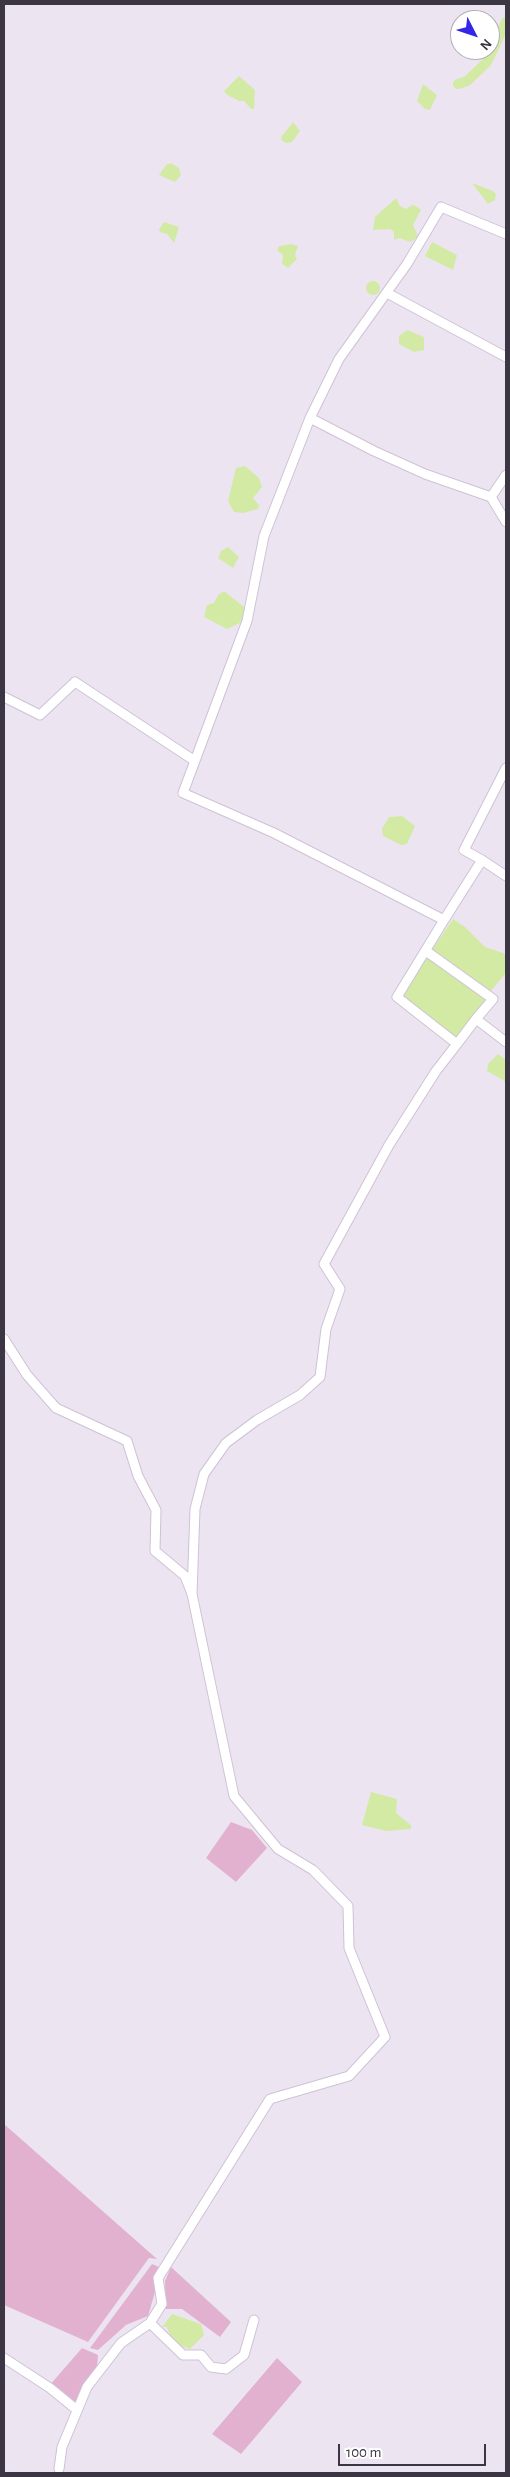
<!DOCTYPE html>
<html>
<head>
<meta charset="utf-8">
<style>
	body { margin:0 }
	#map { position:relative; width:510px; height:2477px; overflow:hidden; background:#ece5f1; font-family:"Alegreya Sans",sans-serif }
	canvas { display:block }
	.frame { position:absolute; inset:0; border:5px solid #3c3543; pointer-events:none }
	.north { position:absolute; left:450px; top:10px; width:50px; height:50px; box-sizing:border-box; background:#fff; border:1px solid #b1aeb4; border-radius:50%; rotate:131deg; font-size:14px; font-weight:700; line-height:20px; text-align:center; color:#3c3543 }
	.north::after { content:''; display:block; margin:auto; width:18px; height:22px; background:#3425e8; clip-path:polygon(50% 0,100% 100%,50% 72%,0 100%) }
	.scale { position:absolute; left:338px; top:2444px; width:148px; height:22px; box-sizing:border-box; border:2px solid #3c3543; border-top:0; padding-left:6px; font-size:15px; line-height:18px; white-space:nowrap; color:#3c3543; -webkit-text-stroke:4px #fff; paint-order:stroke }
</style>
</head>
<body>
<div id="map">
<canvas width="510" height="2477"></canvas>
<div class="frame"></div>
<div class="north">N</div>
<div class="scale">100 m</div>
</div>
<script>
const c = document.querySelector('canvas').getContext('2d');
c.lineJoin = 'round';
function fillPath(path, color) { c.fillStyle = color; c.fill(path, 'evenodd'); }
const shape = rows => new Path2D(rows.map(r => 'M' + r).join(''));
function trace(path, color, width, dash) { c.strokeStyle = color; c.lineWidth = width; c.lineCap = dash ? 'butt' : 'round'; c.setLineDash(dash || []); c.stroke(path); }
fillPath(shape([
	[231,1822,252,1830,267,1848,236,1882,206,1858],
	[4,2124,157,2259,149,2258,88,2342,4,2305],
	[152,2264,161,2268,155,2275,155,2292,148,2316,126,2325,98,2350,90,2348],
	[171,2267,231,2322,220,2337,182,2309,166,2309,165,2281],
	[82,2348,98,2355,97,2367,76,2406,49,2386],
	[277,2358,302,2382,241,2454,212,2434]
]), '#e2b1d0');
fillPath(shape([
	[239,76,255,90,254,109,251,109,244,101,239,101,226,94,224,91],
	[423,84,437,95,430,110,425,109,417,101],
	[293,122,300,131,292,142,286,143,281,140,282,136],
	[171,163,179,168,181,175,175,182,159,175,166,165],
	[472,183,493,191,496,194,495,200,488,204],
	[396,198,400,206,406,209,412,205,416,206,421,210,413,225,418,236,411,242,399,238,394,240,394,232,390,229,373,230,375,217],
	[164,222,179,227,174,243,167,234,160,232,159,229],
	[432,242,457,255,453,270,425,256],
	[291,244,298,246,295,255,297,259,288,268,282,264,283,255,277,250,279,246],
	'366 288a7 7 0 1 1 14 0a7 7 0 1 1-14 0Z',
	[407,330,424,337,424,350,414,352,399,344,399,336],
	[245,466,259,478,262,487,253,498,259,505,258,509,243,513,234,512,228,501,236,468],
	[228,547,239,557,233,568,218,558,221,551],
	[224,591,244,607,245,611,240,623,227,629,204,617,207,605,214,603,218,595],
	[402,816,415,826,407,844,401,845,383,836,382,829,389,817],
	[453,919,465,927,485,947,506,954,506,973,490,992,431,951],
	[426,957,488,1001,458,1039,402,996],
	[498,1054,506,1060,506,1082,487,1071,488,1064],
	[371,1792,397,1799,396,1813,411,1825,411,1829,386,1831,362,1825],
	[172,2314,201,2324,204,2335,190,2349,179,2345,171,2338,167,2327,162,2327]
]), '#d3eaa5');
trace(shape([
	[458,84,467,81,487,62,506,22]
]), '#d3eaa5', 10);
const minor = shape([
	[387,293,506,357],
	[310,418,339,359,407,264,441,207,506,234],
	[491,497,506,522],
	[491,497,506,475],
	[4,697,40,715,75,682,195,761],
	[482,860,464,850,506,768],
	[444,920,482,860,506,876],
	[426,951,493,999,476,1019,506,1042],
	[457,1044,476,1019],
	[4,1339,27,1375,56,1408,127,1441,138,1476,156,1510,155,1551,185,1576,192,1594,234,1796,278,1849,313,1870,348,1906,349,1948,385,2037,349,2076,270,2099,158,2278,162,2304,150,2323],
	[192,1594,195,1509,204,1474,226,1443,257,1420,300,1395,320,1377,326,1329,340,1289,324,1264,389,1145,436,1071,457,1044,397,997,444,920,274,833,183,793,247,621,264,536,310,418,374,451,425,474,491,497],
	[4,2358,50,2388,77,2410],
	[59,2469,62,2447,87,2387,121,2343,150,2323,183,2355,201,2355,211,2367,226,2369,244,2355,254,2320]
]);
trace(minor, '#cec2d6', 11);
trace(minor, '#fff', 9);
</script>
</body>
</html>
